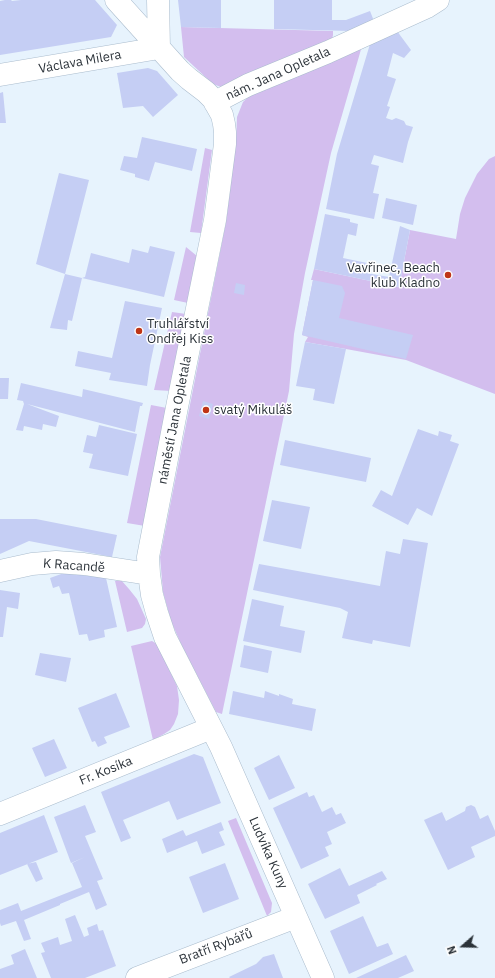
<!DOCTYPE html>
<html>
<head>
<meta charset="utf-8">
<style>
	body { margin:0 }
	#map { position:relative; width:495px; height:978px; overflow:hidden; background:#e7f3fd; font-family:"IBM Plex Sans",sans-serif }
	canvas { display:block }
	.north { position:absolute; left:443px; top:926px; width:40px; height:40px; -webkit-text-stroke:3px #fff; paint-order:stroke; rotate:250deg; font-size:11px; font-weight:700; line-height:16px; text-align:center; color:#2b3239 }
	.north::after { content:''; display:block; margin:auto; width:14px; height:18px; background:#2b3239; clip-path:polygon(50% 0,100% 100%,50% 72%,0 100%) }
</style>
</head>
<body>
<div id="map">
<canvas width="495" height="978"></canvas>
<div class="north">N</div>
</div>
<script>
const c = document.querySelector('canvas').getContext('2d');
c.lineJoin = 'round';
function fillPath(path, color) { c.fillStyle = color; c.fill(path, 'evenodd'); }
const shape = rows => new Path2D(rows.map(r => 'M' + r).join(''));
function trace(path, color, width, dash) { c.strokeStyle = color; c.lineWidth = width; c.lineCap = dash ? 'butt' : 'round'; c.setLineDash(dash || []); c.stroke(path); }
function drawText(font, color, halo, rows, align = 'center') {
  c.font = font + ' "IBM Plex Sans",sans-serif'; c.lineWidth = 3; c.setLineDash([]); c.textBaseline = 'middle'; c.strokeStyle = halo; c.fillStyle = color; for (const [text, x, y, turn = 0] of rows) {
    c.save(); c.translate(x, y); c.rotate((+turn || 0) * Math.PI / 180); c.textAlign = isNaN(turn) ? turn : align; if (halo) c.strokeText(text, 0, 0); c.fillText(text, 0, 0); c.restore();
  }
}
fillPath(shape([
	[181,27,333,31,333,35,332,39,225,86,221,87,213,84,184,57],
	[362,46,331,153,305,273,294,334,289,391,222,714,216,712,181,644,171,621,163,592,160,557,226,222,236,142,237,117,243,102,249,96],
	[205,148,212,150,201,233,190,232],
	[495,156,495,394,406,360,346,349,305,342,308,337,302,335,313,280,311,280,314,269,399,287,410,230,456,239,460,214,465,198,477,174,489,159],
	[186,247,197,256,188,303,174,300],
	[172,312,186,314,171,391,154,390],
	[151,405,167,408,145,526,127,523],
	[121,580,129,589,137,599,146,619,145,624,142,628,127,632,115,581],
	[152,641,157,644,158,646,177,686,179,700,178,714,174,724,170,730,164,734,153,740,131,646],
	[236,818,272,903,271,912,267,916,228,821]
]), '#d3beee');
fillPath(shape([
	[5,0,11,0,12,1,21,0,95,0,117,25,111,37,0,55,0,1],
	[178,0,221,0,221,28,181,27],
	[274,0,332,0,332,20,346,20,370,11,374,21,351,31,274,29],
	[397,31,411,50,404,58,393,53,387,76,396,79,387,106,390,107,386,118,392,120,396,118,404,121,406,125,413,127,408,142,403,163,374,155,371,164,379,166,373,193,379,194,374,219,326,209,337,154,370,44],
	[148,68,157,71,178,95,153,117,143,106,123,108,117,73],
	[3,92,6,123,0,123,0,93],
	[142,137,197,149,192,171,155,162,149,181,135,177,135,174,120,170,124,156,137,158],
	[59,173,89,180,65,274,36,264],
	[386,198,417,205,413,225,382,218],
	[325,214,350,219,350,222,358,224,356,236,348,234,343,258,367,263,366,273,389,277,400,226,410,230,399,287,314,269],
	[150,246,175,252,164,297,82,278,85,277,91,253,129,263,132,249,148,253],
	[65,274,82,278,72,321,68,320,67,330,50,328],
	[313,280,342,286,345,293,339,318,413,335,406,359,302,335],
	[236,283,245,285,244,295,234,293],
	[125,301,162,308,150,365,147,386,109,380,111,373,75,366,78,351,112,358],
	[305,342,346,349,334,404,313,400,315,389,296,386],
	[0,378,9,378,8,399,0,399],
	[21,383,82,397,83,389,143,403,142,406,140,406,135,432,27,404,59,416,56,427,43,424,42,430,24,426,23,431,16,430,24,404,23,401,17,400],
	[203,401,213,404,209,419,199,416],
	[99,425,137,434,128,476,89,468,93,454,83,452,87,435,96,437],
	[418,429,438,436,439,431,452,435,450,441,459,444,432,516,417,508,408,525,372,506,381,490,392,496],
	[285,440,371,458,366,482,280,465],
	[272,500,310,507,301,549,263,541],
	[0,519,36,519,117,535,112,557,29,541,0,554],
	[403,539,428,543,410,647,373,640,372,644,342,638,348,612,340,608,253,590,259,564,380,586,386,551,400,554],
	[64,573,106,578,117,627,104,630,105,637,89,641,87,634,79,635,69,593,62,594,59,586,53,588,50,578],
	[0,590,20,593,18,609,7,607,3,637,0,637],
	[252,599,284,606,280,626,305,631,301,653,243,641],
	[244,645,272,651,268,673,240,667],
	[40,653,71,658,66,682,35,675],
	[233,691,264,698,265,691,279,696,279,694,293,699,292,704,316,709,312,731,229,714],
	[116,693,130,727,104,737,107,743,98,747,95,741,92,742,78,708],
	[54,739,67,768,45,777,32,748],
	[194,754,203,757,221,803,177,820,169,801,123,820,131,838,121,842,101,792],
	[279,755,295,788,269,800,254,768],
	[307,792,309,797,314,795,322,812,332,807,336,815,341,813,346,823,327,832,332,844,325,847,329,856,301,869,273,808],
	[85,805,96,832,85,836,103,879,97,881,107,905,96,910,89,892,60,904,60,905,24,920,31,939,24,941,16,921,1,926,0,923,0,910,18,903,21,911,82,887,72,863,85,857,71,863,54,817],
	[471,805,475,807,480,819,488,815,495,831,495,836,471,847,475,857,448,870,424,820,442,812,446,821,465,811,466,807],
	[44,815,58,852,0,875,0,833],
	[221,822,224,830,219,832,225,845,202,854,197,841,167,853,162,839,183,830,186,836],
	[36,862,43,879,36,882,27,864],
	[225,863,239,899,203,913,189,877],
	[340,868,349,886,382,871,387,879,376,884,377,885,357,895,360,903,325,919,308,884],
	[75,915,84,937,89,935,87,928,97,924,99,931,103,930,116,966,85,978,51,978,41,953,45,952,41,943,58,937,60,945,72,941,65,919],
	[363,916,377,947,388,943,393,954,349,974,330,931],
	[25,949,37,978,0,978,0,969,14,964,11,955],
	[274,954,283,978,230,978,229,977,256,964,263,957],
	[406,955,414,971,398,978,356,978]
]), '#c5cef4');
const street = shape([
	[116,0,180,71,189,79,206,92,213,99,222,115,224,124,225,132,225,144,215,220,178,402,148,557,149,574,152,595,157,613,165,637,221,747,323,978],
	[158,0,159,48],
	[0,75,159,48],
	[215,103,225,97,248,85,328,52,427,7,438,0],
	[0,571,32,564,56,562,84,564,149,574],
	[0,814,211,728],
	[137,978,296,917]
]);
trace(street, '#aabccd', 23);
trace(street, '#fff', 22);
for (const [x, y, r, color] of [
	[448,275,4,"#bf3516"],
	[139,331,4,"#bf3516"],
	[206,410,4,"#bf3516"]
]) { const dot = new Path2D(); dot.arc(x, y, r, 0, 2 * Math.PI); c.fillStyle = color; c.fill(dot); trace(dot, '#fff', 1.5); }
drawText('13px', '#2b3239', '#fff', [
	["Václava Milera",80,62,-10],
	["nám. Jana Opletala",278,74,-24],
	["náměstí Jana Opletala",175,420,-79],
	["K Racandě",74,566,4],
	["Fr. Kosíka",106,771,-22],
	["Ludvíka Kuny",268,853,66],
	["Bratří Rybářů",216,947,-21]
]);
drawText('13px', '#2b3239', '#fff', [
	["Vavřinec, Beach",440,268,"right"],
	["klub Kladno",440,283,"right"],
	["Truhlářství",147,324],
	["Ondřej Kiss",147,339],
	["svatý Mikuláš",214,410]
], 'left');
</script>
</body>
</html>
